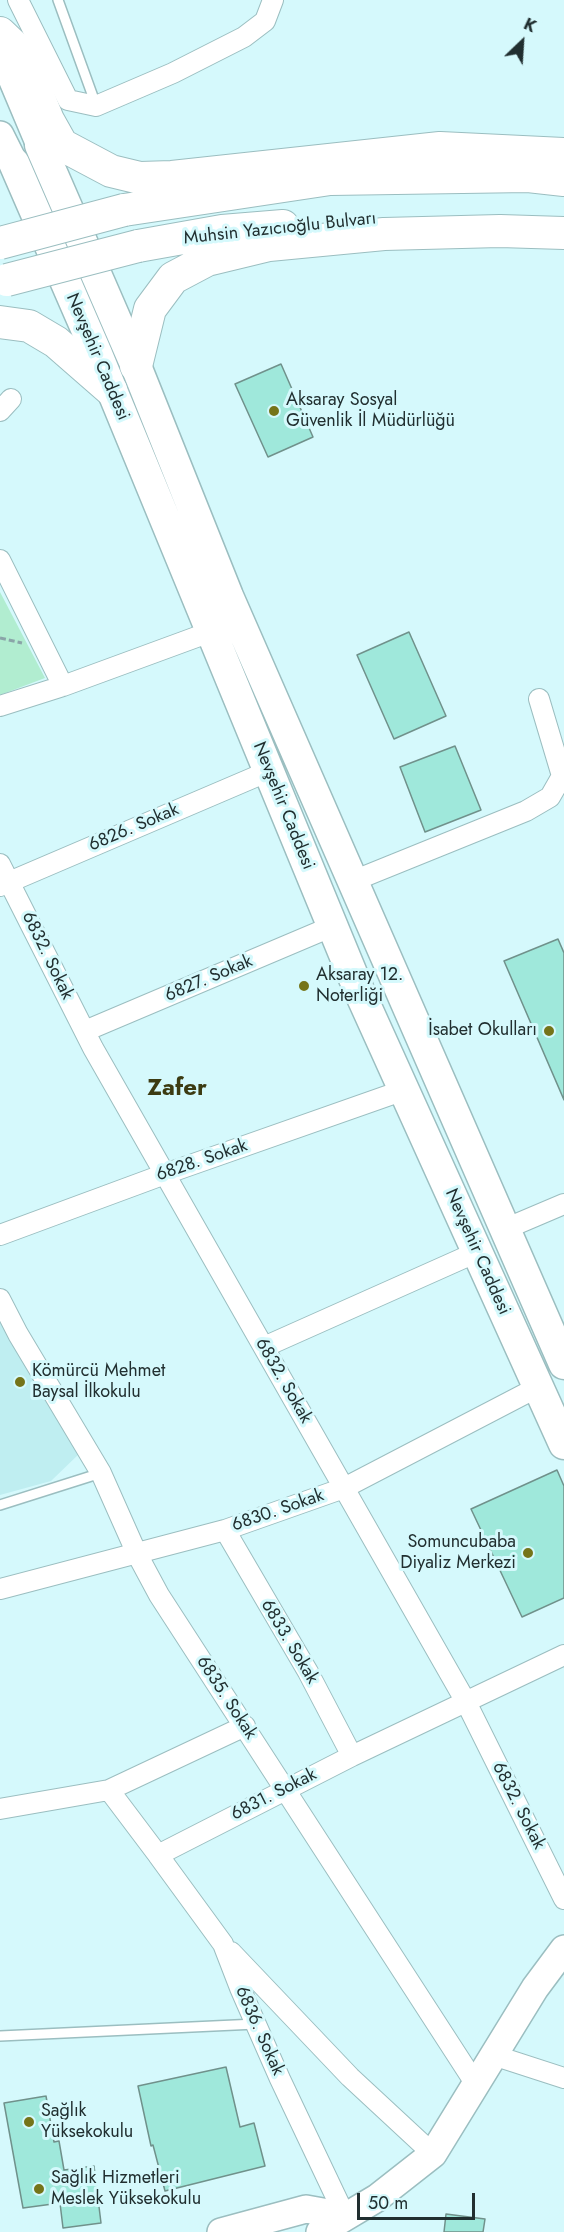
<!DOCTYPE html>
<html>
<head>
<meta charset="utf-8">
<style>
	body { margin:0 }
	#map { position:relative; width:564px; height:2232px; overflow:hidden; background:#d5f9fc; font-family:Jost,sans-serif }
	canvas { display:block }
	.north { position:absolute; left:492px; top:12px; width:60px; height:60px; -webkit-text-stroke:4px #d5f9fc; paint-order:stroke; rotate:25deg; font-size:16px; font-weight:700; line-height:24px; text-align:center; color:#212f30 }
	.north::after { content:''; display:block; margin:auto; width:21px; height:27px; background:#212f30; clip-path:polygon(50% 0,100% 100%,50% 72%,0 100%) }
	.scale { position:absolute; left:357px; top:2193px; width:118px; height:27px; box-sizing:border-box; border:3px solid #212f30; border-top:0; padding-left:8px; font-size:18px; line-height:21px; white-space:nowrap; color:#212f30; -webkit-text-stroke:4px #d5f9fc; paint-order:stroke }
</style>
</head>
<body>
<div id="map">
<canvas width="564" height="2232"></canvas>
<div class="north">K</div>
<div class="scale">50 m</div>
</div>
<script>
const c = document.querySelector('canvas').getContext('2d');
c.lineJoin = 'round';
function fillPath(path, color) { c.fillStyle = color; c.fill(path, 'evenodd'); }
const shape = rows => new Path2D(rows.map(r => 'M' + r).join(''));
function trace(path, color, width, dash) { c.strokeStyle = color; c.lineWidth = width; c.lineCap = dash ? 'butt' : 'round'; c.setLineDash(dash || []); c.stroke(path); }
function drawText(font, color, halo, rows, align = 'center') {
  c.font = font + ' Jost,sans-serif'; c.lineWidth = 6; c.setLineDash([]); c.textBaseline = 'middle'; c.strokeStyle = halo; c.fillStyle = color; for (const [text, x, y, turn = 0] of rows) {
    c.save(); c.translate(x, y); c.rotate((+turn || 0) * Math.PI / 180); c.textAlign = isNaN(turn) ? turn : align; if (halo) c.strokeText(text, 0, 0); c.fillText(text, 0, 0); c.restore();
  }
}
fillPath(shape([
	[0,1311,80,1453,51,1481,0,1495]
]), '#bfeef1');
fillPath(shape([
	[0,592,45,678,0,695]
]), '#b1edd0');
const building = shape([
	[281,364,313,437,268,457,235,384,281,364],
	[409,632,446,716,394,739,357,655,409,632],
	[455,746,481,810,425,832,400,767,455,746],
	[558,939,564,953,564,1100,504,961,558,939],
	[557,1470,564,1486,564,1598,522,1617,471,1509,557,1470],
	[226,2067,240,2127,254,2123,265,2166,165,2191,153,2145,151,2146,138,2086,226,2067],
	[46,2096,54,2142,59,2141,64,2170,94,2166,101,2223,63,2228,60,2203,23,2208,4,2103,46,2096],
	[446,2214,485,2219,483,2232,444,2232,446,2214]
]);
fillPath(building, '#9fe8db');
trace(building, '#70918b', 1.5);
const service = shape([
	[58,0,96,105],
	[0,1505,101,1473],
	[0,2036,256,2024]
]);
const minor = shape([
	[18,0,68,100,96,106,173,73,244,37,265,21,273,0],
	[0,411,11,399],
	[0,560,63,686],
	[0,706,63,686,221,628],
	[0,864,93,1048,466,1702,564,1899],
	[353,881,526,811,550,797,562,776,539,699],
	[0,886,269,771],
	[85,1031,333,926],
	[505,1229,564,1204],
	[0,1235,165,1174,404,1090],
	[0,1299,18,1334,101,1473,137,1554,159,1595,475,2083],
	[264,1347,477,1252],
	[225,1530,308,1672,352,1756],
	[0,1589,225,1530,344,1488,538,1387],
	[109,1790,245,1726],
	[0,1809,109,1790,158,1855,352,1756,564,1655],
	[158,1855,223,1944,240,1988,280,2079,345,2216],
	[231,1952,350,2077,433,2154],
	[493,2055,564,2078]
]);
const secondary = shape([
	[0,50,40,145],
	[0,135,14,163],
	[221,2232,306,2209,345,2216],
	[320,2232,377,2198,433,2154,535,1988,564,1949]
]);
const primary = shape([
	[40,145,136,366,228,596,564,1364],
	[14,163,97,354,360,993,564,1444]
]);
const trunk = shape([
	[0,33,20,52,48,120,62,145,111,171,140,178,172,177,440,148,564,154],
	[124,210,330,179,528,176,564,180],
	[138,246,222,231,283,226],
	[0,322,29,326,56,342,111,390],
	[136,366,150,309,173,278,207,260,269,245,384,234,500,231,564,233]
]);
trace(service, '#9bbec0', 12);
trace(minor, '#9bbec0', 22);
trace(secondary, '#9bbec0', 30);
trace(primary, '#9bbec0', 33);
trace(trunk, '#9bbec0', 34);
trace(shape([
	[0,638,22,643]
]), '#8aa5a8', 3, [6, 3]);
trace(service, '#fff', 9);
trace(minor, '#fff', 20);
trace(secondary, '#fff', 27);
trace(primary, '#fff', 30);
trace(trunk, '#fff', 32);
const trunkBridge = shape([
	[0,243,124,210],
	[7,280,138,246]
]);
trace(trunkBridge, '#9bbec0', 34, []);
trace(trunkBridge, '#fff', 32);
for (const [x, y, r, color] of [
	[274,411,6,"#757419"],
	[304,986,6,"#757419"],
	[549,1031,6,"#757419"],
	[20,1382,6,"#757419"],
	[528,1553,6,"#757419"],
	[29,2122,6,"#757419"],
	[39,2189,6,"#757419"]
]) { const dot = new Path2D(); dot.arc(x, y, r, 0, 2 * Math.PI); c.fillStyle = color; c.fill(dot); trace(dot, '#d5f9fc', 2); }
drawText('18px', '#212f30', '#d5f9fc', [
	["Muhsin Yazıcıoğlu Bulvarı",280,229,-6],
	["Nevşehir Caddesi",97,357,67],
	["Nevşehir Caddesi",283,806,68],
	["6826. Sokak",134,828,-23],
	["6832. Sokak",47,956,64],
	["6827. Sokak",209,979,-23],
	["6828. Sokak",202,1161,-19],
	["Nevşehir Caddesi",477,1252,66],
	["6832. Sokak",283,1381,60],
	["6830. Sokak",278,1511,-19],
	["6833. Sokak",289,1642,59],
	["6835. Sokak",226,1698,57],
	["6831. Sokak",274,1795,-27],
	["6832. Sokak",518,1806,63],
	["6836. Sokak",259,2031,66]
]);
drawText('18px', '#212f30', '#d5f9fc', [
	["Aksaray Sosyal",286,401],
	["Güvenlik İl Müdürlüğü",286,422],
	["Aksaray 12.",316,976],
	["Noterliği",316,997],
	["İsabet Okulları",537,1031,"right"],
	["Kömürcü Mehmet",32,1372],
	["Baysal İlkokulu",32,1393],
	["Somuncubaba",516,1543,"right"],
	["Diyaliz Merkezi",516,1564,"right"],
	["Sağlık",41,2112],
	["Yüksekokulu",41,2133],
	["Sağlık Hizmetleri",51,2179],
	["Meslek Yüksekokulu",51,2200]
], 'left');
drawText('bold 24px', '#3c3b12', '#d5f9fc', [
	["Zafer",177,1089]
]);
</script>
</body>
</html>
